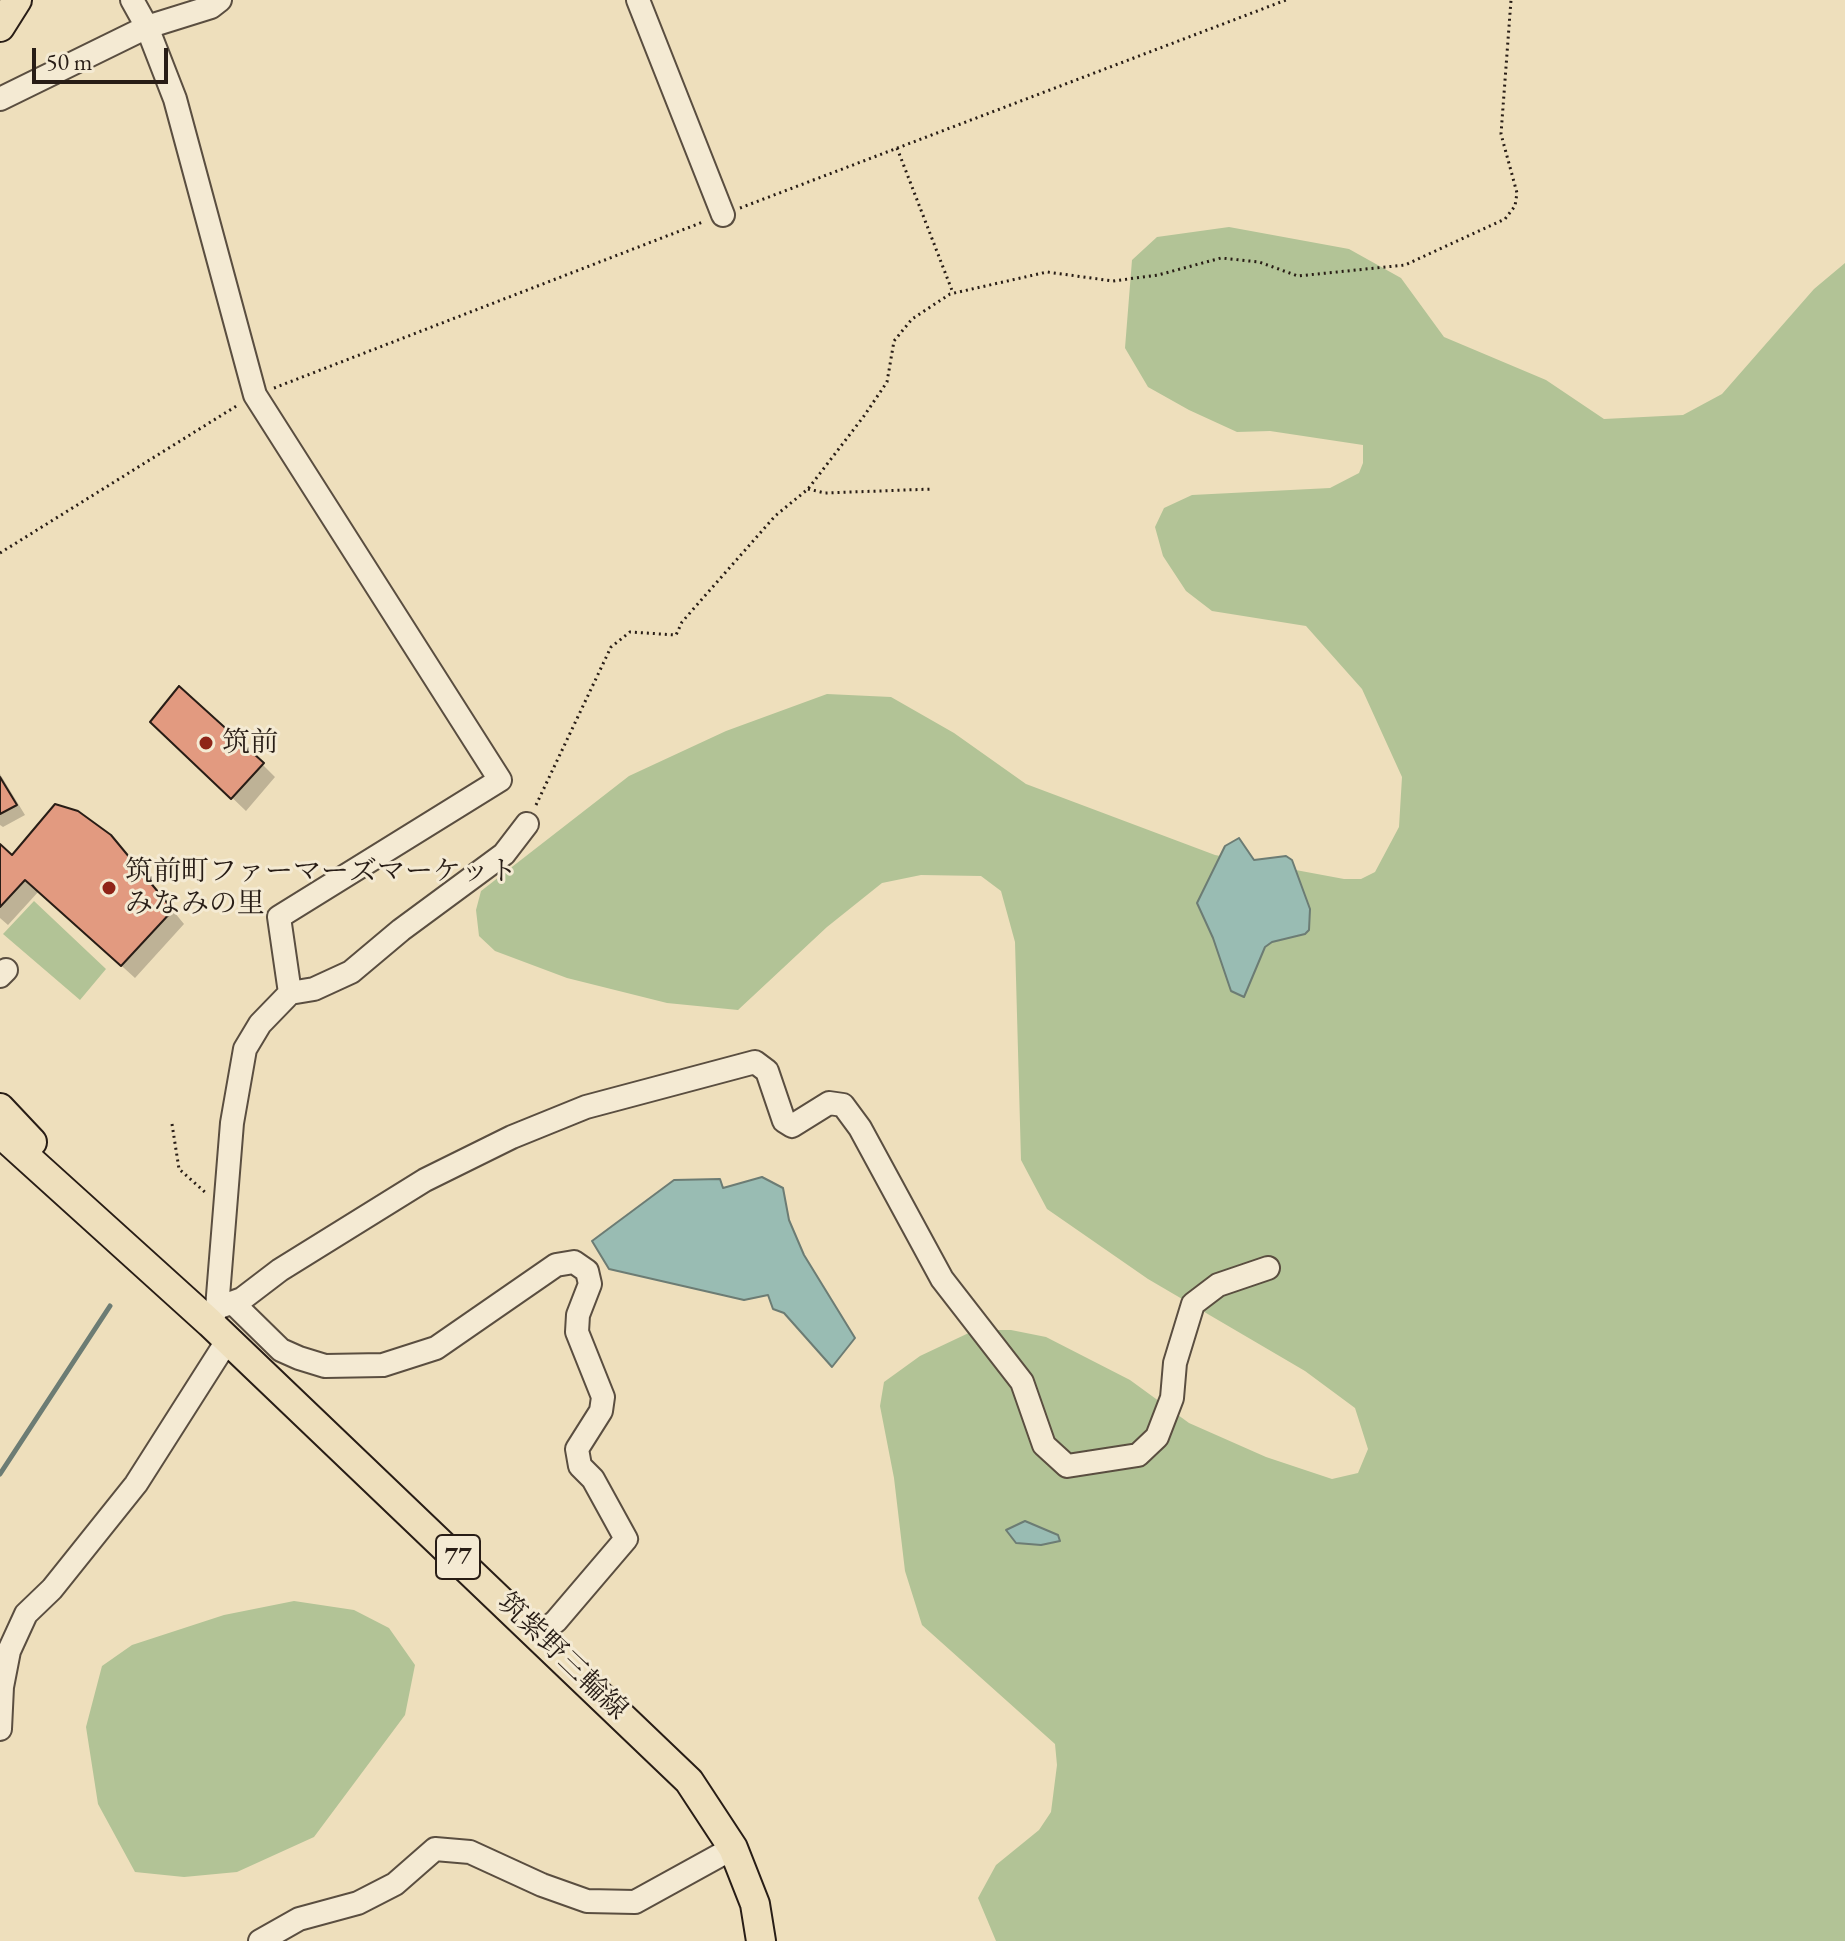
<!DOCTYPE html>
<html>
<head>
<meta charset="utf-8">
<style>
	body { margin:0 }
	#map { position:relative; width:1845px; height:1941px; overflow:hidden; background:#eedfbc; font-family:"EB Garamond",serif }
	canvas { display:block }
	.scale { position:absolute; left:32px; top:48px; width:136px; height:36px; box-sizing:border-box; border:4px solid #281d16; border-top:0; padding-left:10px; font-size:24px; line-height:28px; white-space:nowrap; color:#281d16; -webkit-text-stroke:6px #f4ead3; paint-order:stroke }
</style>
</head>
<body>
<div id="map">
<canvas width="1845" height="1941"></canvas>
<div class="scale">50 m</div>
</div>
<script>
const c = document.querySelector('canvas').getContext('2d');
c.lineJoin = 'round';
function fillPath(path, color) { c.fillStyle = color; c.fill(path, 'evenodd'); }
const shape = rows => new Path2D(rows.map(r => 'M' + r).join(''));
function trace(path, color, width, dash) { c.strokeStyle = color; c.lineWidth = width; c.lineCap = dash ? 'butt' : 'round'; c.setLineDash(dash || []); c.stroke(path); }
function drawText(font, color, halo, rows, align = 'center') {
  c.font = font + ' "EB Garamond","Noto Serif JP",serif'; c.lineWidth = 6; c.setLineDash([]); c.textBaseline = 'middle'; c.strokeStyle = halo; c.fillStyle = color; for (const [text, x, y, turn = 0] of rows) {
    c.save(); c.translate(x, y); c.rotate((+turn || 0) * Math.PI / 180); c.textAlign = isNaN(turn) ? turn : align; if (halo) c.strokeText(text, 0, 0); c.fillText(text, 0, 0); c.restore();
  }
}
fillPath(shape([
	[1229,227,1349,249,1401,278,1444,337,1546,380,1604,419,1683,415,1722,394,1814,289,1845,263,1845,1941,996,1941,978,1898,996,1865,1039,1830,1051,1812,1057,1765,1055,1744,922,1625,905,1571,894,1478,880,1406,884,1382,920,1356,975,1330,1011,1330,1046,1337,1130,1380,1189,1423,1266,1457,1332,1479,1358,1473,1368,1449,1355,1408,1305,1371,1148,1279,1047,1209,1021,1160,1015,942,1001,891,981,876,921,875,882,883,827,927,738,1010,667,1003,567,978,495,951,479,936,476,910,481,891,629,776,726,731,827,694,891,697,954,733,1026,784,1215,855,1344,879,1361,879,1375,872,1399,827,1402,777,1362,689,1306,626,1212,611,1186,591,1163,556,1155,527,1164,508,1192,495,1330,488,1359,473,1363,463,1363,445,1270,431,1237,432,1189,410,1148,387,1125,348,1132,260,1157,237],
	[34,901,106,969,80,1000,3,934],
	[294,1601,354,1610,389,1628,415,1665,405,1715,314,1837,237,1872,184,1877,135,1872,98,1804,86,1727,102,1666,132,1645,224,1615]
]), '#b2c396');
const water = shape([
	[1239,838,1254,860,1286,856,1292,860,1310,909,1309,930,1305,934,1272,942,1265,947,1244,997,1231,991,1213,938,1197,903,1225,846,1239,838],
	[762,1177,783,1188,789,1220,804,1255,855,1338,832,1367,784,1313,773,1309,768,1295,744,1300,609,1269,592,1241,674,1180,720,1179,723,1188,762,1177],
	[1025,1521,1058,1535,1060,1541,1041,1545,1016,1543,1006,1530,1025,1521]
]);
fillPath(water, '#99bcb3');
trace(water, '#6c7c74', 2);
fillPath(shape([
	[153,722,262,764,275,777,246,811],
	[0,774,25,815,3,827,0,825],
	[0,847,12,858,124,851,184,924,135,978,39,891,8,925,0,918]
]), '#0003');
trace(shape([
	[0,1474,110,1306]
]), '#6c7c74', 5);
const building = shape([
	[179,686,264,763,231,799,150,722,179,686],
	[0,777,17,805,0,814,0,777],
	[55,804,78,811,111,835,173,910,121,966,25,880,0,907,0,844,12,855,55,804]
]);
fillPath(building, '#e29a80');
trace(building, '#281d16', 2);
const minor = shape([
	[132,0,147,27,175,99,255,395,500,780,279,917,290,993,260,1024,245,1049,232,1123,217,1308,210,1323],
	[638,0,723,215],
	[0,99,147,27,211,7,220,0],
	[0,976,6,970],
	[290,993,314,989,351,972,401,930,504,854,527,824],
	[233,1303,281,1350,299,1358,325,1366,383,1365,436,1348,556,1265,574,1262,587,1271,590,1284,578,1315,577,1332,603,1397,601,1411,577,1449,580,1466,593,1479,626,1539,556,1621,539,1635],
	[217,1308,242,1299,280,1270,425,1180,512,1137,586,1107,755,1062,767,1071,784,1121,792,1126,829,1103,843,1105,860,1128,942,1279,1022,1382,1044,1445,1067,1466,1138,1455,1157,1437,1172,1398,1175,1363,1193,1304,1218,1285,1268,1268],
	[0,1729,2,1687,9,1651,26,1614,52,1589,136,1484,227,1341],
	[260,1941,299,1919,358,1903,395,1884,435,1849,470,1852,542,1885,587,1901,635,1902,733,1848]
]);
const major = shape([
	[0,27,17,0],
	[0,1108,32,1142],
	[0,1133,210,1323,689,1781,733,1848,755,1904,761,1941]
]);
trace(minor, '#5a4e40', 26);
trace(major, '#281d16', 32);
trace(shape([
	[897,148,953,293],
	[740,208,1286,0],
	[274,388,703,222],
	[808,489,825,493,933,489],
	[0,553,238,405],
	[536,805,611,647,630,632,676,635,682,622,775,516,808,489,864,416,887,382,894,341,912,319,950,294,1047,272,1113,281,1158,275,1221,258,1259,262,1298,276,1405,265,1505,219,1515,206,1517,193,1501,134,1511,0],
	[172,1124,179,1169,207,1194]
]), '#281d16', 3, [2, 4]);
trace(minor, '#f4ead3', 22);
trace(major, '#eedfbc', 28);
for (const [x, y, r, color] of [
	[206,743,8,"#8f2418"],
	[109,888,8,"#8f2418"]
]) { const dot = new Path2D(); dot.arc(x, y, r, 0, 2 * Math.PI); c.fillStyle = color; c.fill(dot); trace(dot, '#f4ead3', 3); }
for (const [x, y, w] of [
	[458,1557,44]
]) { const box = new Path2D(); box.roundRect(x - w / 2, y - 22, w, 44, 6); c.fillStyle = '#f4ead3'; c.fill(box); trace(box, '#281d16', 2); }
drawText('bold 26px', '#281d16', null, [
	["77",458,1557]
]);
drawText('28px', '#281d16', '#f4ead3', [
	["筑前",222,743],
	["筑前町ファーマーズマーケット",125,872],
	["みなみの里",125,904]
], 'left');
drawText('28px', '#281d16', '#f4ead3', [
	["筑紫野三輪線",562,1657,44]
]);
</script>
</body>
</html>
